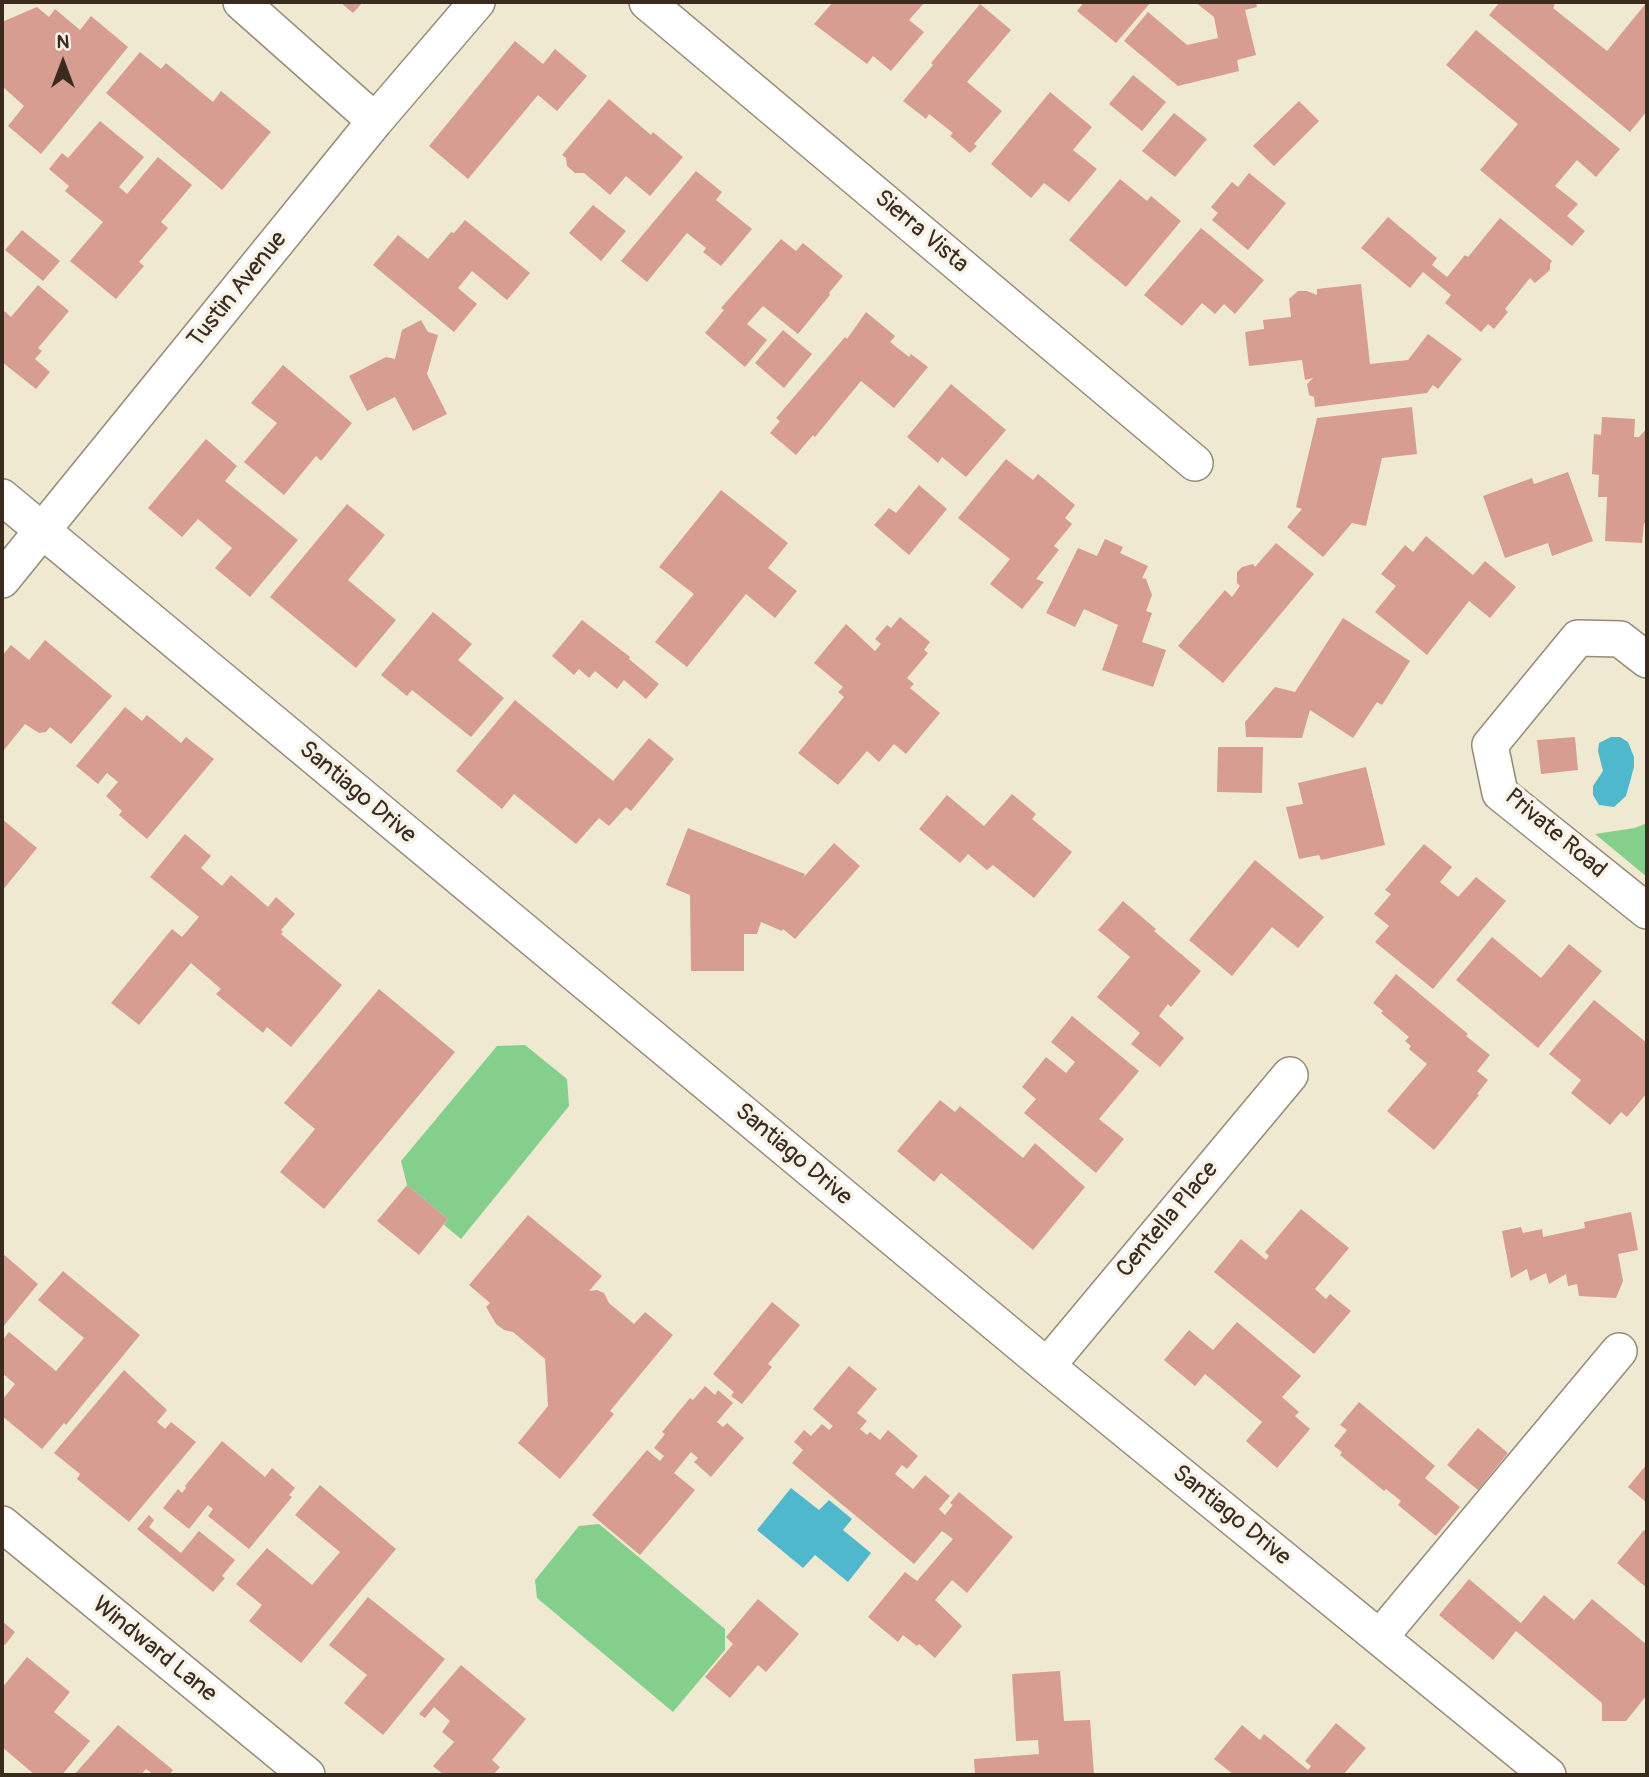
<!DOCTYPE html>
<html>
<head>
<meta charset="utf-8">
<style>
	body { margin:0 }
	#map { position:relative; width:1649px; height:1777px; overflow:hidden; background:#f0e9d1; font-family:Pangolin,sans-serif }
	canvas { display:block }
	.frame { position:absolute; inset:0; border:4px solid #3b2a1e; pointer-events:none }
	.north { position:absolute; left:28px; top:28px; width:70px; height:70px; -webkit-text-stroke:5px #f7f3e8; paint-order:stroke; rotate:0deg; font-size:19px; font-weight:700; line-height:28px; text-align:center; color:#3b2a1e }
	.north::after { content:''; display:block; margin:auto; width:24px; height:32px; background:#3b2a1e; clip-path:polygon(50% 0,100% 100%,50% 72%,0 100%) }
</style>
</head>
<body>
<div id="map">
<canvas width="1649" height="1777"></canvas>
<div class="frame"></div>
<div class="north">N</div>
</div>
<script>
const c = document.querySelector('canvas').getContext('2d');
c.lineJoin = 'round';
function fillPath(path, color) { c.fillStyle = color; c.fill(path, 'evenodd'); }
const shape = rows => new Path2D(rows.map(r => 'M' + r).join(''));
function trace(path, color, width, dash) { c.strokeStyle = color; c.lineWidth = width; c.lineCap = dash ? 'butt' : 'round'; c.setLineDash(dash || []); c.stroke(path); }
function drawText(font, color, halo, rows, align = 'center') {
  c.font = font + ' Pangolin,sans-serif'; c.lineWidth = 7; c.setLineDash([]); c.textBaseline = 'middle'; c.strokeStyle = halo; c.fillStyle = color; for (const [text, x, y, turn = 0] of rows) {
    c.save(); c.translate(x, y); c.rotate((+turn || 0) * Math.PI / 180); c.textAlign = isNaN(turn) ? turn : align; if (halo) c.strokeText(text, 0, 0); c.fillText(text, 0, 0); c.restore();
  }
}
fillPath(shape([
	[1647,823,1647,877,1595,834,1635,828],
	[525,1045,567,1079,569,1106,461,1239,444,1225,448,1219,407,1185,401,1161,497,1046],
	[599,1524,725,1629,725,1650,673,1712,537,1598,535,1580,579,1526]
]), '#85cf8c');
fillPath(shape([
	[1611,737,1620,737,1628,742,1634,757,1634,767,1626,796,1614,807,1599,805,1593,795,1593,786,1603,771,1598,751,1599,743],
	[791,1488,819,1510,829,1500,852,1519,843,1530,871,1553,848,1582,815,1555,803,1568,757,1530]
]), '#50b8cd');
fillPath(shape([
	[340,2,363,2,353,13],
	[833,2,925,2,909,20,924,32,891,71,873,56,867,64,814,24],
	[1084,2,1151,2,1116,43,1077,11],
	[1195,2,1256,2,1257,7,1245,10,1256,55,1237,60,1239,71,1178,86,1124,41,1148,12,1187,45,1218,38,1214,17],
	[1500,2,1550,2,1555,5,1553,8,1607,51,1647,2,1647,111,1630,132,1489,15],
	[980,4,1011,30,967,82,1002,111,974,144,977,146,970,153,950,136,953,133,929,114,926,119,903,101,933,65,931,63],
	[37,7,49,17,55,9,80,30,91,16,128,47,41,154,8,126,24,106,2,86,2,22],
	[1476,30,1620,149,1596,177,1577,160,1555,186,1578,204,1567,216,1585,231,1572,246,1480,170,1518,124,1446,65],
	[515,41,543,64,555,49,587,76,557,111,538,95,468,179,429,146],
	[140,52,161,69,166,63,213,102,221,91,271,132,222,190,106,93],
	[1133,75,1166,102,1142,131,1109,104],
	[1050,92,1092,127,1073,150,1097,169,1069,202,1044,183,1031,198,991,164],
	[609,99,651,135,653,132,683,157,650,196,626,176,610,195,584,173,575,173,567,166,566,158,562,155],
	[1299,101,1319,121,1274,166,1253,146],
	[1174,113,1207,139,1175,177,1142,151],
	[100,121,144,157,119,187,127,194,158,157,192,185,161,222,168,228,139,262,144,266,116,299,70,261,103,222,65,191,69,186,49,169,62,153,68,158],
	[696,171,722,192,716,200,752,229,721,266,703,252,706,248,687,233,647,282,621,261],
	[1249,173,1286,203,1248,250,1212,220,1218,213,1211,207,1232,182,1238,187],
	[1120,179,1147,201,1151,196,1181,221,1126,287,1069,240],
	[593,205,626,231,601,261,569,233],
	[1388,217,1437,258,1432,265,1447,277,1465,255,1468,257,1500,218,1552,261,1550,264,1550,270,1535,283,1530,278,1505,309,1508,312,1494,329,1488,324,1481,332,1445,303,1451,295,1423,272,1410,288,1361,248],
	[465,220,530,273,507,300,472,271,458,288,477,304,454,332,373,265,398,235,428,259,451,232,454,233],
	[1201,228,1264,280,1235,314,1224,304,1215,314,1202,303,1182,326,1144,295],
	[22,230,60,261,43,281,5,250],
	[781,239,796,251,803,243,843,276,829,293,830,295,798,334,763,306,747,324,767,340,745,367,705,333,724,310,721,308],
	[1361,284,1370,364,1408,360,1428,334,1462,359,1438,389,1433,385,1427,393,1315,407,1314,397,1309,395,1307,384,1313,378,1305,380,1302,360,1249,366,1245,332,1264,329,1263,320,1291,317,1289,299,1298,291,1307,291,1317,295,1317,289],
	[38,285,69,311,38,348,42,351,35,359,50,372,36,389,2,362,2,309,11,317],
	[866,312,895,336,890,342,909,357,911,354,928,367,894,408,861,381,815,437,813,435,796,455,770,433,780,421,776,418,845,337,847,339],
	[421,320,428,332,438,335,427,374,447,414,413,431,395,397,367,411,349,376,386,357,395,359,402,330],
	[783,330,812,354,784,388,755,363],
	[283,365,352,423,321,461,316,456,284,495,244,462,277,423,251,403],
	[951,384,1006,430,966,477,942,457,938,463,907,437],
	[1412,407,1417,454,1382,458,1366,526,1352,523,1323,557,1287,527,1302,509,1296,507,1317,418],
	[1602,417,1635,419,1634,437,1639,437,1647,428,1647,524,1644,523,1642,543,1605,541,1607,497,1598,497,1599,475,1592,474,1594,434,1601,435],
	[206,439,237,466,225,481,298,540,250,597,215,568,232,548,198,519,182,537,148,508],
	[1006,459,1033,480,1038,474,1075,505,1065,518,1072,524,1054,546,1059,550,1036,579,1044,582,1022,609,990,584,1010,559,958,518],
	[1568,472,1593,541,1552,556,1548,543,1505,558,1483,496,1532,478,1534,484],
	[919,485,947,509,909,555,874,525,889,508,896,513],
	[721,490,788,543,768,568,797,591,775,618,746,594,687,667,655,642,694,594,659,567],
	[347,504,385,535,348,580,396,620,356,668,270,597],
	[1426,536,1473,575,1485,561,1516,587,1490,618,1469,601,1427,655,1375,612,1396,586,1381,574,1405,545,1413,552],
	[1105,539,1123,547,1120,553,1148,566,1142,578,1146,579,1152,595,1146,611,1152,613,1142,642,1166,650,1153,687,1102,670,1118,625,1084,609,1075,627,1046,613,1078,548,1097,556],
	[1276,543,1314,574,1223,683,1178,646,1225,590,1232,597,1240,586,1237,583,1237,572,1242,567,1253,564,1255,567],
	[433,612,472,644,458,660,504,698,471,737,412,690,407,696,381,675],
	[900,617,930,642,924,650,928,653,907,678,914,684,910,688,940,713,906,754,894,744,879,762,867,751,838,785,798,753,844,697,838,692,843,687,814,663,846,624,875,651,881,644,875,639,887,625,891,628],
	[1343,618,1410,661,1382,705,1377,702,1353,738,1310,710,1302,738,1246,737,1245,722,1275,687,1295,692],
	[582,620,630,657,629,659,659,684,646,699,624,680,617,689,595,671,589,678,579,669,574,675,552,656],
	[45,640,112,696,71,744,50,727,46,732,39,733,25,724,4,750,2,749,2,656,11,645,29,660],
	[515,700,613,781,649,738,674,759,631,811,626,807,609,826,599,818,576,844,514,794,502,809,456,771],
	[125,707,142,721,147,715,181,743,186,737,214,759,147,839,119,815,122,811,106,796,118,782,107,773,98,784,76,766],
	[1575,737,1578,770,1541,774,1537,740],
	[1218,747,1263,747,1262,793,1217,792],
	[1366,767,1385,845,1321,860,1319,855,1299,859,1286,807,1303,804,1298,783],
	[1012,794,1036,814,1032,819,1072,852,1034,898,993,865,987,870,968,854,960,863,919,829,947,795,984,826],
	[2,819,37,848,2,891],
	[688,828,805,874,803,878,834,843,860,866,795,939,783,929,782,931,761,922,757,934,744,934,744,971,691,971,690,895,666,885],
	[185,834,211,856,201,868,222,886,231,875,268,907,276,897,295,914,281,930,283,932,281,934,342,985,291,1047,267,1027,263,1033,216,994,221,989,191,963,139,1025,111,1003,172,929,182,937,199,917,150,877],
	[1424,844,1452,867,1440,882,1458,897,1476,877,1506,901,1433,989,1375,942,1389,926,1374,914,1391,894,1385,890],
	[1255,860,1324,917,1298,948,1272,927,1232,976,1189,940],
	[1123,901,1156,929,1154,931,1201,971,1171,1007,1168,1004,1159,1016,1184,1038,1160,1067,1131,1044,1140,1033,1097,997,1130,957,1098,930],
	[1492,937,1541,978,1569,944,1602,971,1538,1048,1456,980],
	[1396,974,1468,1034,1466,1036,1490,1055,1477,1071,1488,1080,1477,1094,1479,1095,1434,1150,1387,1111,1427,1064,1409,1049,1411,1046,1405,1041,1409,1037,1381,1013,1383,1011,1373,1003],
	[379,989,455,1052,324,1209,280,1172,315,1129,284,1103],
	[1594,1000,1647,1043,1647,1093,1627,1117,1621,1112,1610,1125,1571,1093,1581,1080,1549,1054],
	[1072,1016,1139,1071,1099,1119,1124,1139,1096,1173,1024,1113,1036,1099,1022,1087,1046,1057,1066,1073,1075,1062,1051,1042],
	[940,1100,955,1112,960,1106,1023,1158,1035,1143,1085,1187,1033,1250,941,1173,934,1182,897,1151],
	[407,1185,448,1219,419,1255,377,1221],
	[1301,1209,1349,1248,1315,1289,1326,1299,1330,1294,1351,1311,1314,1354,1214,1272,1241,1239,1266,1260,1269,1256,1265,1252],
	[1631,1212,1638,1250,1618,1254,1623,1281,1616,1298,1579,1296,1577,1284,1568,1286,1566,1274,1549,1284,1546,1273,1530,1281,1527,1269,1511,1278,1502,1231,1521,1227,1523,1233,1542,1229,1543,1237,1585,1228,1584,1222],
	[528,1215,602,1276,589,1291,597,1290,604,1293,609,1303,634,1324,645,1312,673,1335,610,1411,614,1414,560,1479,518,1443,548,1406,545,1359,513,1332,504,1330,496,1324,486,1307,490,1303,469,1285],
	[2,1253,38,1284,2,1328],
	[63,1271,140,1335,66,1425,64,1423,42,1449,2,1416,2,1400,15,1384,2,1373,2,1341,9,1332,56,1371,84,1338,38,1300],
	[772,1302,800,1325,768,1364,772,1367,742,1404,731,1396,734,1392,713,1374],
	[1237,1322,1301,1376,1282,1397,1299,1412,1295,1416,1310,1429,1277,1468,1246,1441,1262,1422,1205,1374,1195,1386,1164,1360,1189,1330,1213,1350],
	[849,1366,877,1389,857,1413,867,1421,860,1429,867,1435,870,1432,880,1440,888,1430,918,1456,907,1469,902,1465,895,1474,913,1489,925,1475,950,1496,939,1509,945,1515,953,1505,950,1503,959,1492,1013,1537,967,1593,952,1580,935,1600,962,1626,935,1658,919,1644,917,1646,903,1635,898,1642,868,1617,905,1572,917,1581,953,1539,942,1531,914,1564,792,1463,803,1450,794,1442,804,1430,811,1436,822,1424,829,1430,833,1426,813,1409],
	[124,1370,167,1410,157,1422,165,1429,171,1422,196,1442,129,1522,77,1479,80,1474,54,1453],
	[705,1386,715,1395,718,1390,733,1403,717,1422,723,1427,727,1423,744,1438,711,1477,694,1462,698,1458,691,1452,674,1473,695,1490,640,1555,592,1515,647,1450,660,1461,664,1456,654,1448,665,1434,662,1432,690,1398,693,1400],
	[1359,1402,1435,1466,1425,1478,1460,1507,1436,1536,1398,1505,1401,1501,1386,1489,1384,1491,1340,1455,1342,1452,1334,1446,1347,1430,1340,1425],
	[1478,1428,1508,1453,1478,1490,1447,1465],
	[222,1441,265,1477,272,1468,295,1488,289,1495,292,1497,249,1549,208,1516,213,1509,208,1505,189,1529,163,1508,178,1489,182,1493,186,1488,185,1486],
	[1647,1464,1647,1503,1628,1487],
	[320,1485,396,1549,301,1663,249,1621,262,1605,236,1584,267,1548,312,1585,340,1552,295,1515],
	[149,1515,154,1520,149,1527,181,1553,199,1531,235,1560,222,1576,225,1578,213,1592,137,1529],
	[1644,1530,1647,1533,1647,1588,1617,1563],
	[1469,1579,1521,1623,1544,1595,1574,1620,1592,1599,1647,1645,1647,1695,1626,1721,1602,1721,1602,1703,1516,1631,1493,1660,1439,1615],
	[368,1597,445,1659,383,1735,344,1703,367,1675,329,1645],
	[758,1599,799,1634,766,1672,758,1665,730,1698,705,1677,733,1644,726,1637],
	[2,1621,15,1632,5,1645,2,1643],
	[27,1657,70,1692,54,1712,90,1741,62,1775,35,1775,2,1747,2,1688],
	[461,1665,526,1719,492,1760,500,1767,493,1775,444,1775,433,1766,454,1742,442,1732,450,1721,434,1707,425,1718,419,1714],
	[1060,1671,1064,1721,1090,1720,1094,1775,975,1775,974,1759,1039,1754,1038,1740,1016,1741,1012,1674],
	[1336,1723,1366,1748,1343,1775,1234,1775,1214,1759,1242,1725,1260,1740,1264,1734,1308,1770,1311,1766,1305,1761],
	[118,1725,173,1770,169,1775,154,1775,146,1769,141,1775,74,1775]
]), '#d79d91');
const minor = shape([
	[241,2,375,121],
	[647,2,1195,463],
	[2,497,1047,1366,1548,1775],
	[2,580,375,121,477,2],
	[1647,660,1620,639,1578,638,1490,745,1500,793,1647,911],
	[1047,1366,1290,1075],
	[2,1524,307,1775],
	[1380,1637,1619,1351]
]);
trace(minor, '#968a78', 38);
trace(minor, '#fff', 35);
drawText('24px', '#3b2a1e', '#f7f3e8', [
	["Sierra Vista",921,232,40],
	["Tustin Avenue",238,290,-51],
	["Santiago Drive",357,793,40],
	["Private Road",1555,834,40],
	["Santiago Drive",793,1155,40],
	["Centella Place",1168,1220,-50],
	["Santiago Drive",1231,1516,39],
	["Windward Lane",154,1650,39]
]);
</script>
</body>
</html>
